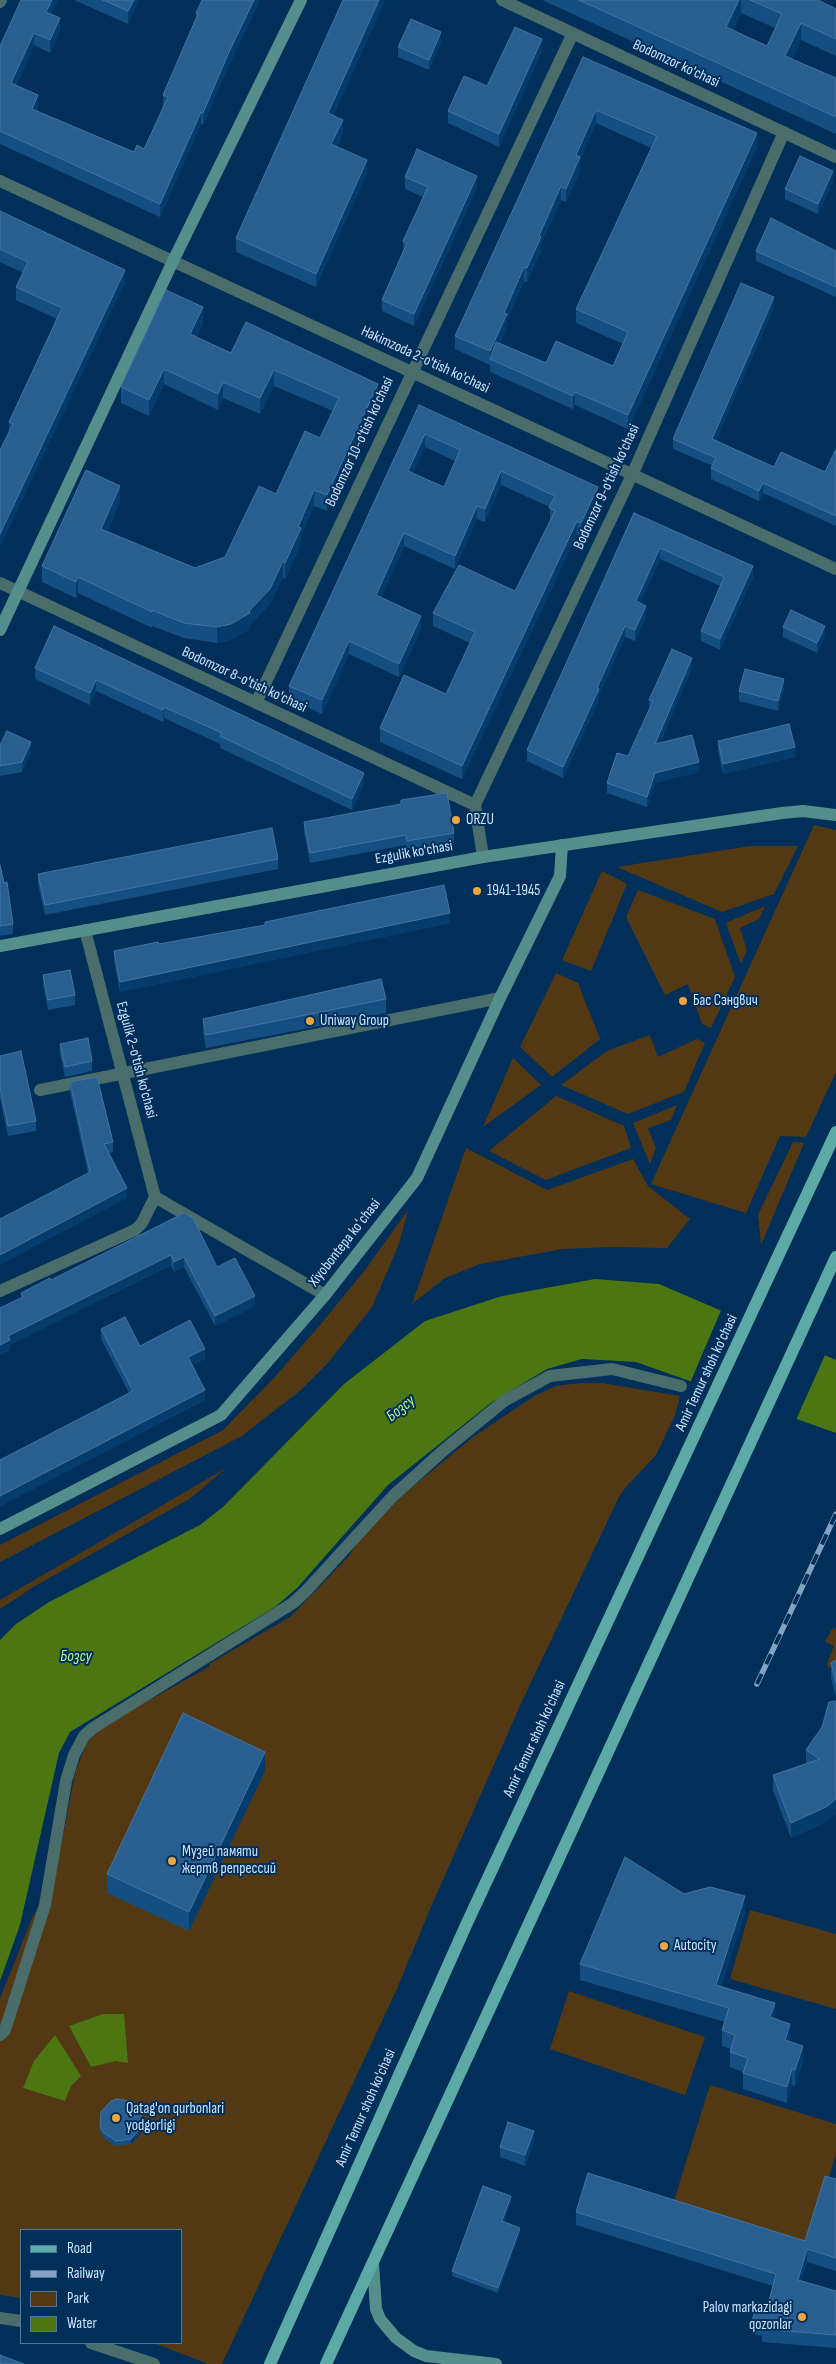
<!DOCTYPE html>
<html>
<head>
<meta charset="utf-8">
<style>
	body { margin:0 }
	#map { position:relative; width:836px; height:2364px; overflow:hidden; background:#002f5a; font-family:"Sofia Sans Condensed",sans-serif }
	canvas { display:block }
	.legend { position:absolute; left:20px; top:2229px; width:162px; height:115px; box-sizing:border-box; background:#002f5a; border:1px solid #51779c; margin:0; padding:6px 9px; list-style:none; font-size:15px; color:#cbe3fe }
	.legend li { display:flex; align-items:center; gap:10px; height:25px }
	.legend b { width:25px; border:1px solid #51779c }
</style>
</head>
<body>
<div id="map">
<canvas width="836" height="2364"></canvas>
<ul class="legend">
<li><b style="height:6px;background:#5caaa5"></b>Road</li>
<li><b style="height:6px;background:#81a2c2"></b>Railway</li>
<li><b style="height:14px;background:#533814"></b>Park</li>
<li><b style="height:14px;background:#4b7611"></b>Water</li>
</ul>
</div>
<script>
const c = document.querySelector('canvas').getContext('2d');
c.lineJoin = 'round';
function fillPath(path, color) { c.fillStyle = color; c.fill(path, 'evenodd'); }
const shape = rows => new Path2D(rows.map(r => 'M' + r).join(''));
function trace(path, color, width, dash) { c.strokeStyle = color; c.lineWidth = width; c.lineCap = dash ? 'butt' : 'round'; c.setLineDash(dash || []); c.stroke(path); }
function drawText(font, color, halo, rows, align = 'center') {
  c.font = font + ' "Sofia Sans Condensed",sans-serif'; c.lineWidth = 4; c.setLineDash([]); c.textBaseline = 'middle'; c.strokeStyle = halo; c.fillStyle = color; for (const [text, x, y, turn = 0] of rows) {
    c.save(); c.translate(x, y); c.rotate((+turn || 0) * Math.PI / 180); c.textAlign = isNaN(turn) ? turn : align; if (halo) c.strokeText(text, 0, 0); c.fillText(text, 0, 0); c.restore();
  }
}
fillPath(shape([
	[814,825,836,830,836,1072,806,1137,780,1136,746,1213,651,1184],
	[750,846,798,846,774,894,722,912,617,867],
	[602,871,627,884,591,971,562,960],
	[638,890,715,919,735,977,711,1028,702,1024,688,984,665,995,626,917],
	[765,906,759,919,740,928,747,950,741,964,726,923],
	[556,973,578,983,600,1039,552,1077,520,1047],
	[650,1035,658,1057,697,1039,705,1043,684,1092,628,1114,561,1085,607,1051],
	[513,1058,541,1085,483,1127],
	[556,1096,624,1126,631,1148,546,1180,489,1151],
	[677,1105,671,1120,648,1128,656,1148,650,1164,633,1123],
	[793,1142,804,1143,761,1245,758,1215],
	[466,1148,547,1190,633,1159,648,1186,690,1219,667,1248,612,1247,563,1249,480,1264,445,1278,412,1304],
	[408,1210,399,1244,372,1307,327,1364,301,1390,242,1436,0,1562,0,1545,223,1430,273,1379,320,1325,365,1270],
	[580,1383,602,1383,680,1396,675,1415,656,1455,626,1487,619,1497,524,1697,430,1909,396,1991,222,2364,208,2364,154,2343,181,2343,181,2230,21,2230,21,2298,0,2295,0,1998,33,1916,55,1878,75,1773,87,1742,98,1730,131,1710,198,1673,210,1666,209,1664,290,1617,348,1557,362,1536,406,1492,473,1437,536,1395,556,1386],
	[226,1468,191,1498,35,1586,0,1609,0,1600],
	[832,1629,836,1629,836,1666,829,1668,827,1664,834,1646,825,1642],
	[750,1910,836,1934,836,2009,730,1979],
	[569,1991,705,2037,685,2095,550,2049],
	[710,2085,836,2124,836,2154,805,2254,670,2213]
]), '#533814');
fillPath(shape([
	[595,1279,659,1284,836,1360,836,1433,636,1362,582,1359,547,1369,492,1402,388,1485,297,1588,275,1607,70,1732,59,1753,20,1925,0,1981,0,1640,16,1624,49,1602,200,1525,223,1507,344,1384,425,1321,502,1296],
	[103,2014,124,2014,128,2063,116,2061,91,2067,69,2026],
	[55,2035,81,2076,71,2086,65,2101,23,2088,34,2061]
]), '#4b7611');
fillPath(shape([
	[722,1308,826,1353,795,1422,690,1383]
]), '#002f5a');
trace(shape([
	[502,0,836,157],
	[0,2,1,0],
	[0,181,836,569],
	[0,583,475,805],
	[256,703,573,33],
	[483,857,475,805,632,475,784,132],
	[85,930,155,1197,325,1295],
	[40,1090,500,998],
	[0,1291,135,1230,142,1223,155,1197],
	[0,2035,5,2030,45,1905,66,1781,74,1755,84,1736,93,1728,293,1603,306,1591,393,1496,444,1450,504,1401,550,1376,612,1369,681,1386],
	[0,2318,21,2321],
	[91,2343,154,2364]
]), '#496d6a', 12);
trace(shape([
	[0,630,173,261,301,0],
	[0,946,483,857,782,813,803,811,836,815],
	[0,1529,221,1415,325,1295,417,1178,500,998,560,876,562,845],
	[373,2263,376,2309,380,2319,396,2338,414,2351,426,2356,496,2364]
]), '#548f8c', 12);
trace(shape([
	[270,2364,467,1923,836,1132],
	[326,2364,836,1257]
]), '#5caaa5', 12);
const rail = shape([
	[757,1684,836,1514]
]);
trace(rail, '#81a2c2', 5.5);
trace(rail, '#002f5a', 4, [11]);
fillPath(shape([
	[74,0,139,0,128,24],
	[202,0,260,0,229,65,203,125,201,124,160,217,0,144,0,46,51,15,60,31,50,53,34,45,16,86,38,108,37,111,134,152,144,149,163,108,163,95,196,18,196,13],
	[343,0,385,0,333,116,343,133,337,147,367,173,316,287,236,252,236,238],
	[542,0,818,0,836,9,836,56,801,40,792,59,836,78,836,134],
	[741,13,775,28,767,46,733,30],
	[441,42,429,70,398,57,398,47],
	[542,51,499,147,448,123,448,111],
	[583,57,757,147,628,429,575,405,573,409,490,372,490,365,455,349,455,336],
	[596,123,651,148,576,309,576,323,623,344,613,366,546,363,500,343,507,328,507,320,524,281,527,282,541,251,541,244,561,200,566,202,580,171,580,160],
	[405,177,477,188,414,326,382,311,382,300,403,251,403,241,423,197,405,189],
	[833,181,818,214,785,199,785,189],
	[0,211,125,283,9,431,9,422,57,319,16,300,16,287,23,273,0,262],
	[756,251,836,251,836,297,756,261],
	[774,307,716,440,774,467,825,472,836,449,836,526,763,493,759,501,711,479,711,468,713,466,673,449,673,439],
	[203,323,196,337,231,353,378,399,327,511,314,506,301,536,301,544,285,579,283,577,270,604,250,625,250,629,231,640,217,643,184,638,152,626,152,628,78,593,76,598,42,582,42,566,120,502,107,532,195,568,225,557,276,494,320,438,333,411,274,386,260,414,223,398,218,410,164,384,149,416,121,403,121,387],
	[419,405,598,501,581,536,577,534,462,779,380,742,380,728,446,694,470,643,433,626,433,613,515,591,550,521,550,507,501,485,485,522,477,519,455,569,404,546,381,597,421,629,399,677,349,654,322,714,289,699,289,686],
	[425,447,455,461,444,487,413,473],
	[634,513,753,577,720,650,701,641,701,631,720,586,660,559,640,603,646,617,635,641,625,637,599,695,599,700,563,778,527,761,527,750],
	[54,626,364,784,352,810,220,748,220,744,164,718,163,722,96,691,90,705,35,679,35,668],
	[783,627,825,636,817,653,783,637],
	[692,668,660,743,699,772,655,783,647,807,607,793,607,783,628,756,649,709,649,700],
	[784,689,778,711,739,701,739,691],
	[718,741,795,757,723,774,718,751],
	[0,745,31,752,22,772,0,776],
	[401,800,454,833,454,843,407,851,406,845,310,863,304,832,304,822,401,804],
	[278,859,278,869,45,915,38,884,38,874],
	[0,865,13,924,13,934,0,936],
	[265,922,450,923,120,992,114,961,114,951,159,944,265,925],
	[43,975,75,995,75,1005,48,1010,43,985],
	[386,999,386,1013,206,1048,203,1032,203,1019],
	[60,1044,92,1061,92,1071,65,1077,60,1054],
	[0,1056,36,1121,36,1131,8,1136,0,1098],
	[70,1082,113,1142,113,1152,109,1153,127,1198,88,1173,70,1092],
	[184,1213,217,1267,255,1306,215,1326,184,1267,174,1272,171,1265,10,1345,10,1350,0,1355,0,1308,21,1298,21,1293,51,1280],
	[101,1329,140,1346,205,1359,192,1365,205,1400,0,1506,0,1460,129,1393,101,1339],
	[836,1660,836,1698,831,1678,831,1663],
	[822,1727,826,1822,791,1838,773,1790,773,1775,806,1764,806,1750],
	[265,1771,189,1931,107,1893,107,1874],
	[684,1894,745,1912,721,1986,775,2018,790,2039,789,2042,803,2062,795,2086,792,2085,787,2103,743,2089,743,2072,730,2067,730,2052,731,2049,722,2046,722,2030,725,2022,580,1980,580,1964],
	[101,2112,142,2128,140,2135,131,2144,116,2146,104,2138,100,2132],
	[534,2141,525,2166,500,2157,500,2147],
	[836,2179,836,2271,807,2262,801,2281,836,2291,836,2348,762,2342,762,2336,752,2334,752,2321,768,2305,773,2286,576,2225,576,2212,805,2241],
	[511,2201,504,2222,520,2233,498,2293,452,2276,452,2271]
]), '#154f82');
fillPath(shape([
	[52,0,58,0,46,25,46,12],
	[134,0,139,0,128,24,128,11],
	[254,0,260,0,229,65,203,125,203,113,229,52],
	[379,0,385,0,328,127,328,113],
	[739,0,741,0,741,13,726,44,726,27],
	[60,18,60,31,50,53,50,40],
	[801,23,801,40,785,73,785,56],
	[441,32,441,42,429,70,429,60],
	[34,33,34,45,11,96,11,83],
	[542,39,542,51,499,147,499,134],
	[38,95,38,108,32,122,32,109],
	[596,110,596,123,580,160,580,171,566,202,566,189,576,155],
	[201,112,201,124,160,217,160,204],
	[343,120,343,133,331,158,331,144],
	[757,133,757,147,628,429,628,415],
	[367,160,367,173,316,287,316,274],
	[833,171,833,181,818,214,818,204],
	[477,176,477,188,414,326,414,314],
	[561,186,561,200,541,244,541,251,527,282,527,268,539,236],
	[524,267,524,281,507,320,507,328,492,360,490,359,490,351,504,313],
	[125,270,125,283,0,547,0,534],
	[774,297,774,307,712,449,712,439],
	[203,307,203,323,190,349,190,334],
	[164,369,164,384,149,416,149,400],
	[274,370,274,386,260,414,260,398],
	[223,382,223,398,218,410,218,394],
	[378,384,378,399,327,511,327,495],
	[575,392,575,405,573,409,573,396],
	[425,434,425,447,408,484,408,471],
	[501,471,501,485,485,522,485,509],
	[763,483,763,493,759,501,759,491],
	[120,486,120,502,101,545,101,529],
	[598,487,598,501,581,536,581,523],
	[314,490,314,506,301,536,301,544,285,579,285,563,298,527],
	[477,506,477,519,455,569,455,556],
	[577,521,577,534,462,779,462,766],
	[404,533,404,546,376,608,376,595],
	[660,548,660,559,636,612,636,601],
	[283,561,283,577,270,604,250,625,250,629,231,640,217,643,217,627,249,611],
	[753,566,753,577,720,650,720,639],
	[78,577,78,593,76,598,76,582],
	[646,606,646,617,635,641,635,630],
	[421,616,421,629,399,677,399,664],
	[625,626,625,637,599,695,599,700,563,778,563,767,597,688],
	[825,626,825,636,817,653,817,643],
	[349,641,349,654,322,714,322,700],
	[692,658,692,668,655,755,655,744],
	[784,679,784,689,778,711,778,701],
	[96,680,96,691,90,705,90,693],
	[164,707,164,718,163,722,163,710],
	[31,742,31,752,22,772,22,762],
	[795,747,795,757,723,774,723,764],
	[699,762,699,772,655,783,647,807,647,797,655,773],
	[364,773,364,784,352,810,352,799],
	[450,913,450,923,120,992,120,982],
	[127,1188,127,1198,0,1265,0,1255],
	[171,1255,171,1265,10,1345,10,1350,0,1355,0,1345,8,1336],
	[184,1257,184,1267,174,1272,174,1262],
	[255,1296,255,1306,215,1326,215,1316],
	[205,1349,205,1359,188,1367,188,1357],
	[205,1390,205,1400,0,1506,0,1496],
	[265,1752,265,1771,189,1931,189,1912],
	[836,1799,836,1814,826,1822,791,1838,791,1823],
	[745,1896,745,1912,716,2000,716,1985],
	[775,2003,775,2019,770,2017],
	[790,2024,790,2039,785,2056,785,2040],
	[803,2046,803,2062,795,2086,795,2070],
	[792,2069,792,2085,787,2103,787,2087],
	[142,2123,142,2128,140,2135,131,2144,131,2139],
	[534,2131,534,2141,525,2166,525,2155],
	[511,2196,511,2201,502,2226,502,2221],
	[520,2228,520,2233,498,2293,498,2288],
	[807,2249,807,2262,798,2294,798,2280]
]), '#043c6d');
const building = shape([
	[21,0,52,0,46,12,60,18,50,40,34,33,11,83,38,95,32,109,134,152,137,145,144,149,168,97,163,95,198,14,196,13,202,0,254,0,229,52,203,113,201,112,160,204,0,131,0,46,21,0],
	[103,0,134,0,128,11,103,0],
	[343,0,379,0,328,113,343,120,331,144,367,160,316,274,236,238,343,0],
	[579,0,739,0,726,27,767,46,782,14,750,0,818,0,836,9,836,39,801,23,785,56,836,78,836,117,579,0],
	[411,19,441,32,429,60,398,47,411,19],
	[515,27,542,39,499,134,448,111,464,76,487,86,515,27],
	[583,57,757,133,628,415,575,392,573,396,490,359,496,342,546,363,556,341,613,366,628,332,576,309,657,136,596,110,576,155,580,157,566,189,561,186,539,236,541,237,527,268,524,267,504,313,507,314,490,351,455,336,583,57],
	[417,149,477,176,414,314,382,300,407,243,403,241,428,187,405,177,417,149],
	[800,156,833,171,818,204,785,189,800,156],
	[0,211,125,270,0,534,0,450,13,424,9,422,62,308,16,287,28,262,0,249,0,211],
	[771,218,836,251,836,287,756,251,771,218],
	[741,283,774,297,712,439,774,467,781,452,825,472,836,449,836,516,763,483,759,491,711,468,716,458,673,439,741,283],
	[166,290,203,307,190,334,231,353,246,322,378,384,327,495,314,490,298,527,301,528,285,563,283,561,270,589,249,611,250,613,231,624,217,627,184,623,152,610,152,612,78,577,76,582,42,566,86,470,120,486,101,529,195,568,225,557,259,486,276,494,305,431,320,438,339,398,274,370,260,398,223,382,218,394,164,369,149,400,121,387,166,290],
	[419,405,598,487,581,523,577,521,462,766,380,728,404,675,446,694,475,632,433,613,459,565,515,591,555,511,549,508,555,496,501,471,485,509,477,506,455,556,404,533,376,595,421,616,399,664,349,641,322,700,289,686,419,405],
	[425,434,460,450,444,487,408,471,425,434],
	[634,513,753,566,720,639,701,631,724,577,660,548,636,601,646,606,635,630,625,626,597,688,599,689,563,767,527,750,634,513],
	[791,610,825,626,817,643,783,627,791,610],
	[54,626,364,773,352,799,220,736,222,733,164,707,163,710,96,680,90,693,35,668,54,626],
	[672,649,692,658,655,744,692,735,699,762,655,773,647,797,607,783,617,753,628,756,653,701,649,700,672,649],
	[745,669,784,679,778,701,739,691,745,669],
	[789,724,795,747,723,764,718,741,789,724],
	[7,731,31,742,22,762,0,766,0,745,7,731],
	[447,793,454,833,407,841,406,835,310,853,304,822,401,804,401,800,447,793],
	[272,828,278,859,45,905,38,874,272,828],
	[0,865,4,883,7,882,13,924,0,926,0,865],
	[444,885,450,913,120,982,114,951,158,942,159,944,265,925,265,922,444,885],
	[70,970,75,995,48,1000,43,975,70,970],
	[381,979,386,999,206,1035,203,1019,381,979],
	[88,1038,92,1061,65,1067,60,1044,88,1038],
	[21,1051,36,1121,8,1126,0,1088,0,1056,21,1051],
	[97,1077,113,1142,104,1144,127,1188,0,1255,0,1219,90,1172,70,1082,97,1077],
	[184,1213,193,1218,217,1267,235,1258,255,1296,215,1316,184,1257,174,1262,171,1255,8,1336,10,1340,0,1345,0,1308,23,1297,21,1293,50,1278,51,1280,184,1213],
	[125,1317,140,1346,190,1320,205,1349,188,1357,205,1390,0,1496,0,1460,133,1391,101,1329,125,1317],
	[836,1660,836,1683,831,1663,836,1660],
	[836,1701,836,1799,826,1807,791,1823,773,1775,820,1759,806,1750,822,1727,829,1702,836,1701],
	[183,1713,265,1752,189,1912,107,1874,183,1713],
	[625,1857,684,1894,710,1887,745,1896,716,1985,775,2003,770,2017,790,2024,785,2040,803,2046,795,2070,792,2069,787,2087,743,2073,748,2058,730,2052,735,2035,722,2030,729,2008,580,1964,625,1857],
	[117,2099,130,2101,140,2110,142,2123,140,2129,131,2139,116,2141,104,2133,100,2127,101,2112,111,2101,117,2099],
	[508,2122,534,2131,525,2155,500,2147,508,2122],
	[588,2173,805,2241,825,2176,836,2179,836,2258,807,2249,798,2280,836,2291,836,2335,762,2329,763,2323,752,2321,757,2302,768,2305,776,2274,576,2212,588,2173],
	[483,2186,511,2196,502,2221,520,2228,498,2288,452,2271,483,2186],
	[0,2355,24,2364,0,2364,0,2355]
]);
fillPath(building, '#285f90');
trace(building, '#4274a1', 1);
for (const [x, y, r, color] of [
	[456,820,5,"#f0a63f"],
	[477,891,5,"#f0a63f"],
	[683,1001,5,"#f0a63f"],
	[310,1021,5,"#f0a63f"],
	[172,1861,5,"#f0a63f"],
	[664,1946,5,"#f0a63f"],
	[116,2118,5,"#f0a63f"],
	[802,2317,5,"#f0a63f"]
]) { const dot = new Path2D(); dot.arc(x, y, r, 0, 2 * Math.PI); c.fillStyle = color; c.fill(dot); trace(dot, '#002f5a', 2); }
drawText('15px', '#cbe3fe', '#002f5a', [
	["Bodomzor ko'chasi",676,64,25],
	["Hakimzoda 2-o'tish ko'chasi",425,360,25],
	["Bodomzor 10-o'tish ko'chasi",360,442,-65],
	["Bodomzor 9-o'tish ko'chasi",607,487,-65],
	["Bodomzor 8-o'tish ko'chasi",244,680,25],
	["Ezgulik ko'chasi",414,853,-10],
	["Ezgulik 2-o'tish ko'chasi",136,1060,75],
	["Xiyobontepa koʻchasi",345,1243,-52],
	["Amir Temur shoh ko'chasi",707,1373,-65],
	["Amir Temur shoh ko'chasi",535,1739,-65],
	["Amir Temur shoh ko'chasi",366,2108,-66]
]);
drawText('15px', '#cbe3fe', '#002f5a', [
	["ORZU",466,820],
	["1941-1945",487,891],
	["Бас Сэндвич",693,1001],
	["Uniway Group",320,1021],
	["Музей памяти",182,1852],
	["жертв репрессий",182,1869],
	["Autocity",674,1946],
	["Qatag'on qurbonlari",126,2109],
	["yodgorligi",126,2126],
	["Palov markazidagi",792,2308,"right"],
	["qozonlar",792,2325,"right"]
], 'left');
drawText('italic 16px', '#bbf87f', '#002f5a', [
	["Бозсу",401,1409,-39],
	["Бозсу",76,1657]
]);
</script>
</body>
</html>
